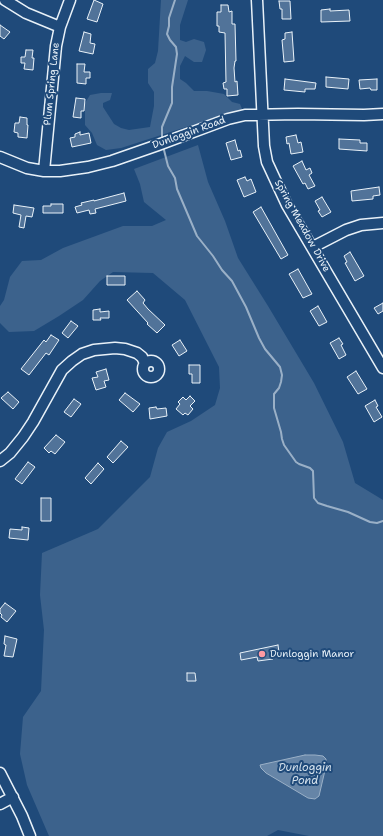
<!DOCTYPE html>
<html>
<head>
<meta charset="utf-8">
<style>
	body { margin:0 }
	canvas { display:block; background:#1f4a7a }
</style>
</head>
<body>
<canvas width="383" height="836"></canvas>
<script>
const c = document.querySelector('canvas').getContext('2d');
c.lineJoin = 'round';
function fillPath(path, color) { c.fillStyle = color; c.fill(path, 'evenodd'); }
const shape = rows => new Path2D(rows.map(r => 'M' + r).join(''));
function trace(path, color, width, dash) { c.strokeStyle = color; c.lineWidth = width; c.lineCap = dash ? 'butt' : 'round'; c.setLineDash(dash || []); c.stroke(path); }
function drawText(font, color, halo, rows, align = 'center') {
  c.font = font + ' "Shantell Sans",sans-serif'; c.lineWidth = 4; c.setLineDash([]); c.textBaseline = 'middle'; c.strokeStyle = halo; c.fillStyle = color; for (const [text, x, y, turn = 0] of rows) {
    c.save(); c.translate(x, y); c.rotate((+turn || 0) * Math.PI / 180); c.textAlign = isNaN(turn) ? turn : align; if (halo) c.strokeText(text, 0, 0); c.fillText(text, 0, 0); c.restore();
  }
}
fillPath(shape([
	[161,0,188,0,180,25,180,40,186,42,194,39,204,42,206,50,202,62,194,62,185,56,180,66,180,79,186,83,194,91,207,91,224,94,232,102,240,104,242,109,121,148,106,150,97,145,92,133,85,125,85,103,90,95,101,93,112,93,110,100,103,103,103,107,114,124,121,128,129,130,150,127,154,106,154,92,148,83,148,69,155,63,158,51],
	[198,145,208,182,225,221,238,258,268,306,314,383,343,442,355,483,383,500,383,836,309,836,278,830,267,836,49,836,27,785,20,754,23,717,41,691,44,630,40,595,42,553,98,529,150,477,158,448,167,432,191,421,215,405,220,388,219,367,185,300,153,273,113,272,100,281,83,300,59,316,34,331,9,332,0,323,0,306,4,300,10,277,22,261,41,260,63,248,123,226,152,226,166,220,144,202,140,184,134,169]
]), '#3c628c');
const water = shape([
	[305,755,315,755,323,756,326,759,326,766,319,796,315,799,308,798,266,773,261,768,260,765,305,755]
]);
fillPath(water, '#6685a7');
trace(water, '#9ab0c7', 1);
trace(shape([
	[162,139,162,127,172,103,172,87,177,54,176,47,170,40,167,34,169,26,169,18,175,0],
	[163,146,168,166,175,178,177,189,197,236,213,256,222,270,232,281,246,307,259,338,265,349,280,367,282,375,281,382,279,388,274,394,274,408,281,432,282,439,284,445,296,462,299,464,310,468,313,471,314,498,318,503,327,506,348,512,370,522,377,523,383,521]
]), '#9ab0c7', 2);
const building = shape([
	[94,0,103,4,97,22,87,19,94,0],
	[279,1,290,1,291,19,282,19,282,9,280,9,279,1],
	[221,5,228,5,229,12,232,11,232,24,235,24,236,61,235,61,234,68,235,82,237,81,238,95,227,96,227,89,224,89,223,83,226,82,225,33,219,32,219,26,217,26,217,12,221,12,221,5],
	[330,9,330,11,349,10,350,21,321,22,321,10,330,9],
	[0,25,10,32,4,39,0,36,0,25],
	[84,32,91,34,90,43,95,44,93,54,79,51,84,32],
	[292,32,294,61,284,62,282,40,285,39,285,33,292,32],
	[26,50,33,50,32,58,34,58,33,70,24,69,25,63,21,63,21,57,25,57,26,50],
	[77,64,85,64,84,72,90,72,90,78,86,78,86,84,77,83,77,64],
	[326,77,349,79,348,89,326,87,326,77],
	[285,79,316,83,315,89,305,89,305,92,284,90,285,79],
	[377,79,377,90,371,90,370,88,360,89,359,80,377,79],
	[76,98,85,99,84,111,81,111,81,118,73,117,76,98],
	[20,117,27,118,27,125,28,125,27,138,18,137,18,133,14,132,15,123,19,123,20,117],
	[80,132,80,135,89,133,91,143,72,147,70,138,75,137,75,134,80,132],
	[296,135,298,143,301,142,303,152,291,154,289,143,287,144,286,137,296,135],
	[339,139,360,140,360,143,367,143,367,151,339,149,339,139],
	[235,140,238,151,240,150,242,157,231,160,226,143,235,140],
	[302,161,306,170,310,168,312,173,309,175,315,186,308,189,305,183,303,184,293,166,302,161],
	[245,177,247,181,251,179,256,192,244,197,237,180,245,177],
	[379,187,380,195,373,196,373,199,352,201,351,191,379,187],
	[124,193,126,201,95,209,96,213,90,214,89,210,77,213,75,207,82,205,81,203,94,200,94,201,124,193],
	[322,197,331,212,322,217,318,211,320,210,315,201,322,197],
	[51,204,63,204,63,213,43,213,43,206,51,206,51,204],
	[14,205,34,208,32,217,26,216,24,228,19,227,21,215,13,213,14,205],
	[261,207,288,255,281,259,253,212,261,207],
	[350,252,364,276,355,281,345,263,347,262,344,256,350,252],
	[298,269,312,294,303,298,289,274,298,269],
	[107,276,125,276,125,285,107,285,107,276],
	[137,291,145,300,143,303,148,309,165,325,157,333,147,324,148,323,127,300,137,291],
	[383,303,383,311,378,314,374,308,383,303],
	[318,306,327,322,319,326,310,311,318,306],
	[100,309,100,312,109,311,109,318,100,318,101,320,93,320,93,310,100,309],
	[71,321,78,326,68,338,62,333,71,321],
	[51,335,59,340,49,355,46,353,29,375,21,369,44,340,46,342,51,335],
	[339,338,343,344,341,345,346,355,339,359,330,343,339,338],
	[180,340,187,351,179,356,172,345,180,340],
	[189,365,200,365,200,383,192,383,192,374,189,374,189,365],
	[106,369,109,380,104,381,106,387,96,390,92,378,98,377,96,372,106,369],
	[356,371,367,389,358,394,347,377,356,371],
	[8,392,19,402,13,409,1,398,8,392],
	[125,393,140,404,133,412,119,400,125,393],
	[190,396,195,401,190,406,193,409,188,415,185,413,183,415,176,409,180,404,178,402,183,397,186,400,190,396],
	[74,399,81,404,71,417,64,412,74,399],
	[375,400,378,406,376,407,382,417,374,422,365,406,375,400],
	[156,407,157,409,166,408,167,416,150,419,149,408,156,407],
	[56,435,65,442,55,454,51,451,49,453,44,448,56,435],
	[121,441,128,447,113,463,107,457,121,441],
	[28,462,35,467,22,484,15,479,28,462],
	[98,463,104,469,91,484,85,478,98,463],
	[41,498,51,498,51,521,41,521,41,498],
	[22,527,29,528,28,540,9,538,10,529,22,530,22,527],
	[5,603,16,611,7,622,1,617,2,615,0,613,0,609,5,603],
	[5,636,17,639,13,657,4,656,6,645,4,644,5,636],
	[278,645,279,652,272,653,273,659,258,661,257,657,241,660,240,653,278,645],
	[187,673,195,673,196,681,187,681,187,673]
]);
fillPath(building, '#517399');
trace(building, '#e8f1f8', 1);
const minor = shape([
	[5,0,26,13,60,27],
	[257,0,264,146,267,162,287,205,383,368],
	[0,157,27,168,44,171,60,171,88,167,112,161,158,145,228,119,245,115,298,114,364,115,383,114],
	[44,171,56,46,60,27,70,0],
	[313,247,346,230,361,225,383,223],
	'143 369a8 8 0 1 1 16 0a8 8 0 1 1-16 0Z',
	[0,461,10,453,23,437,33,422,62,370,72,361,82,354,94,350,115,348,125,349,137,353,142,357,145,363],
	[0,773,22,816,30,836],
	[0,804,13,797]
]);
trace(minor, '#e8f1f8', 13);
trace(minor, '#1f4a7a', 10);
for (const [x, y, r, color] of [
	[262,654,4,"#ff9aa2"]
]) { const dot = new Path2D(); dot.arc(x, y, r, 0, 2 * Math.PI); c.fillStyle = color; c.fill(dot); trace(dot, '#1f4a7a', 1.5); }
drawText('10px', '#e8f1f8', '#1f4a7a', [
	["Plum Spring Lane",52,84,-84],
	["Dunloggin Road",189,133,-20],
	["Spring Meadow Drive",302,226,61]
]);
drawText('10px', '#e8f1f8', '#1f4a7a', [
	["Dunloggin Manor",270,654]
], 'left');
drawText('italic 11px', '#d4e1ec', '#1f4a7a', [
	["Dunloggin",305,768],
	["Pond",305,781]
]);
</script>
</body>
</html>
